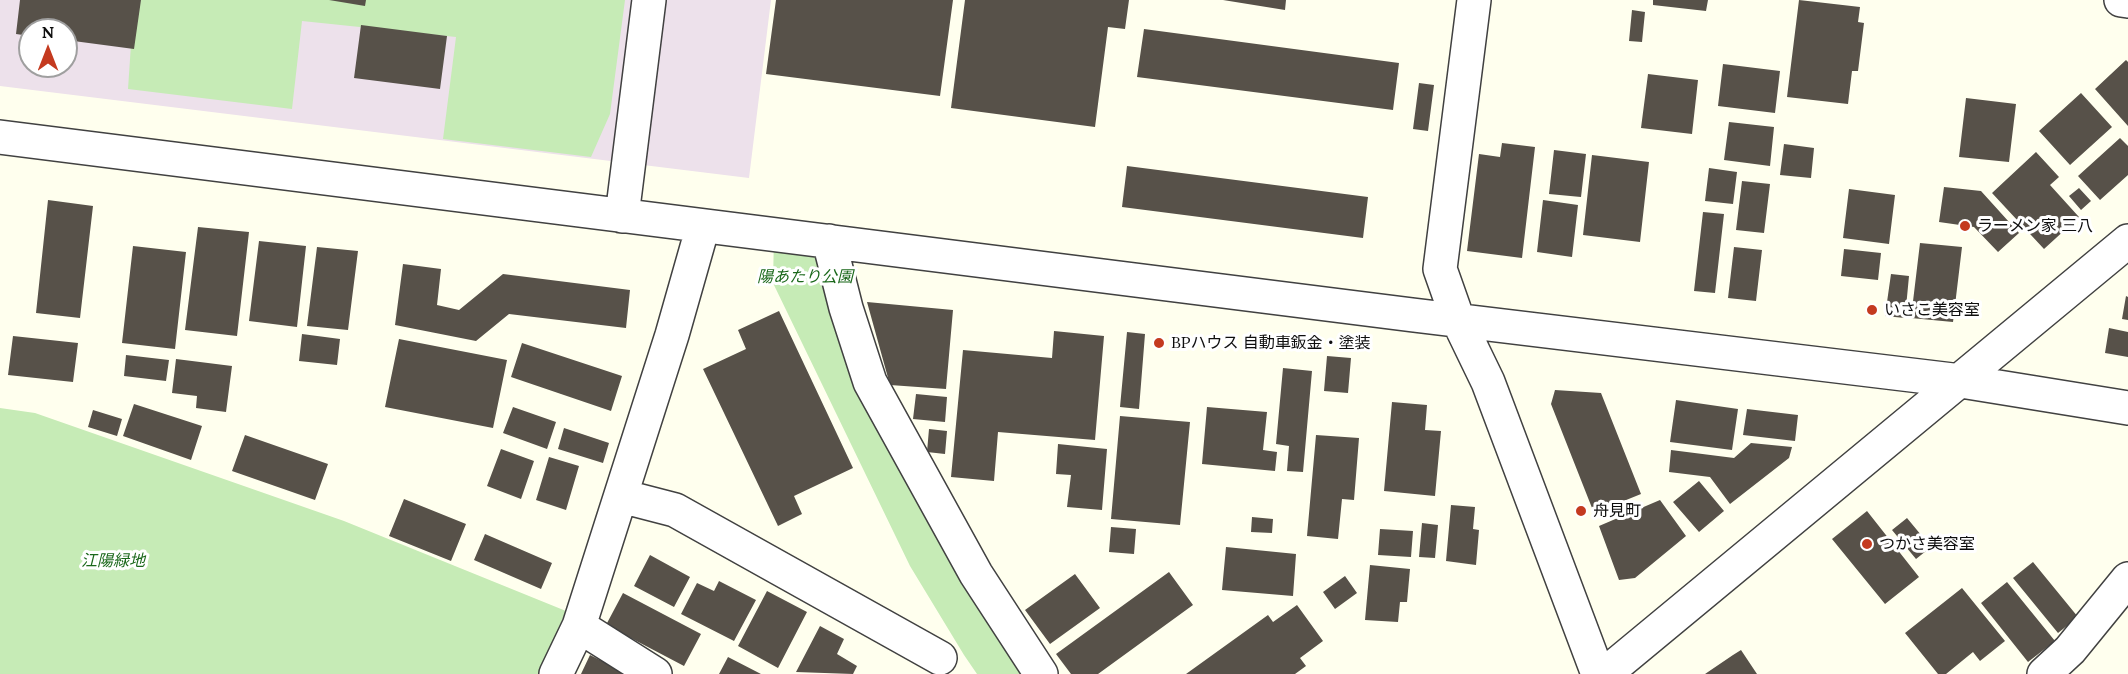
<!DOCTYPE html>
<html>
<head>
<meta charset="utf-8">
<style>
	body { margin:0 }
	#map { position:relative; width:2128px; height:674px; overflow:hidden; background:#ffe; font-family:Lora,serif }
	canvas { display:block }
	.north { position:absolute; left:18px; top:18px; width:60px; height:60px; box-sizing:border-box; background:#fff; border:2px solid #9f9f9f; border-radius:50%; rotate:0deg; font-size:16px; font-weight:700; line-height:24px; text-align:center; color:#0e0e0e }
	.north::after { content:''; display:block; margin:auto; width:21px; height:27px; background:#c43a1f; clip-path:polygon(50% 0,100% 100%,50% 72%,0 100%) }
</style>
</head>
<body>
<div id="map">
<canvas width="2128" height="674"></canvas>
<div class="north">N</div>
</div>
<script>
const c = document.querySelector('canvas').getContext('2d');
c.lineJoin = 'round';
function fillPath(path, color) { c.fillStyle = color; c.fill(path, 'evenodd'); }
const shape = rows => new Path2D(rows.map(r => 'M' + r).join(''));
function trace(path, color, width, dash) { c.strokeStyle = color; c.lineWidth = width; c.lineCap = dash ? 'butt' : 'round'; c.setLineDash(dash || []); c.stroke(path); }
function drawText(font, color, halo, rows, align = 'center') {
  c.font = font + ' Lora,"Noto Sans JP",serif'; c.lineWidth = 6; c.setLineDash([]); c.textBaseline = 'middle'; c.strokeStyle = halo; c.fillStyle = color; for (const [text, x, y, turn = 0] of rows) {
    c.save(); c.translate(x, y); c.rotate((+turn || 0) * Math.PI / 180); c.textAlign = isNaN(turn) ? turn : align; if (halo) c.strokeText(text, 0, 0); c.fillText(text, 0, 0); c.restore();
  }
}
fillPath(shape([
	[0,0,771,0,749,178,0,86],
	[30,30,66,30,66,66,30,66]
]), '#ede1eb');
fillPath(shape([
	[134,0,625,0,610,114,591,157,443,139,456,37,302,21,292,109,128,89],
	[774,235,829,241,846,308,1041,674,977,674,964,655,910,566,773,283],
	[0,408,35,413,344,521,566,611,539,674,0,674]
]), '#c6ebb6');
fillPath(shape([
	[20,0,141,0,134,49,66,40,66,30,30,30,30,36,16,34],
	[329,0,366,0,365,6],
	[776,0,953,0,940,96,766,74],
	[965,0,1129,0,1125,29,1108,27,1095,127,951,108],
	[1223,0,1286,0,1285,10],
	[1653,0,1708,0,1706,11,1653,5],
	[1799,0,1860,7,1858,22,1864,23,1858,71,1852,71,1848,104,1787,97],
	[1632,10,1645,12,1642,42,1629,41],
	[361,25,447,36,440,89,354,78],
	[1144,29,1399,63,1393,110,1137,77],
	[2126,60,2128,62,2128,126,2095,89],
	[1723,64,1780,71,1775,113,1718,106],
	[1648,74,1698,80,1692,134,1641,128],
	[1419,83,1434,85,1428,131,1413,129],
	[2081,93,2112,127,2070,165,2039,131],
	[1966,98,2016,104,2009,162,1959,157],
	[1729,122,1774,127,1770,166,1724,160],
	[2120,138,2128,146,2128,175,2100,200,2078,176],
	[1502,143,1535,147,1522,258,1467,251,1479,154,1500,157],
	[1784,144,1814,148,1811,178,1780,175],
	[1554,150,1586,154,1581,197,1549,194],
	[2036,152,2059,177,2050,185,2079,217,2044,249,1992,193],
	[1592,155,1649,162,1640,242,1583,235],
	[1127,166,1368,197,1363,238,1122,207],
	[1709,168,1737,172,1733,204,1705,201],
	[1742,181,1770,184,1764,233,1736,230],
	[1944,187,1981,191,2019,233,1998,252,1974,227,1939,222],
	[2079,188,2091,201,2081,210,2069,196],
	[1849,189,1895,195,1889,244,1843,238],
	[48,200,93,206,80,318,36,313],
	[1543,200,1578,205,1572,257,1537,252],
	[1703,212,1724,214,1715,293,1694,291],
	[198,227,249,232,237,336,185,330],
	[259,241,306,246,297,327,249,321],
	[1920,243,1962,247,1953,322,1911,318],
	[133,246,186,252,175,349,122,343],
	[317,247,358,251,348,330,307,326],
	[1734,247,1762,250,1756,301,1728,298],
	[1844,249,1881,253,1878,280,1841,276],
	[403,264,441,269,437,305,459,310,503,274,630,290,626,328,509,314,476,341,395,325],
	[1891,274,1909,276,1905,318,1885,316],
	[2126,296,2128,297,2128,320,2122,319],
	[867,302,953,310,946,389,890,385],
	[779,311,853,468,794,496,802,514,778,526,703,369,746,349,738,330],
	[2109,328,2128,332,2128,357,2105,353],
	[1054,331,1104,336,1095,440,998,432,994,481,951,477,963,350,1052,358],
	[1127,332,1145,334,1139,409,1120,407],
	[302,334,340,339,337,365,299,361],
	[13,336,78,343,73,382,8,375],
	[399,339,507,360,493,428,385,407],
	[522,343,622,376,611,411,511,377],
	[126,355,169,360,166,381,124,376],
	[1327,356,1351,358,1348,393,1324,391],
	[176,359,232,366,226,412,196,408,197,396,172,393],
	[1283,368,1312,371,1303,472,1287,471,1289,446,1276,444],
	[1555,390,1601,393,1641,494,1594,513,1551,404],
	[916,394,947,397,945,422,913,419],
	[1676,400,1738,409,1732,450,1670,442],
	[1392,402,1427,405,1425,430,1441,431,1435,496,1384,491],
	[134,404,202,426,191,460,123,436],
	[513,407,556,422,547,449,503,433],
	[1207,407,1267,412,1263,450,1277,452,1275,471,1202,464],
	[1747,409,1798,415,1795,441,1743,435],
	[93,410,122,419,117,436,88,427],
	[1120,416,1190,422,1180,525,1111,519],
	[564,428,609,443,603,463,558,449],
	[929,429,947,431,945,454,927,452],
	[245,435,328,464,315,500,232,471],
	[1316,435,1359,438,1354,500,1342,499,1338,539,1307,536],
	[1751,443,1792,447,1789,458,1730,504,1710,477,1669,472,1671,450,1734,458],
	[1058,444,1107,449,1102,510,1067,507,1071,475,1056,474],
	[501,449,534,461,521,499,487,486],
	[549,457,579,466,566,510,536,500],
	[1699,481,1724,511,1699,532,1673,502],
	[404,499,466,524,451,561,389,536],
	[1660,500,1686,536,1635,578,1619,580,1599,526],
	[1451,505,1475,507,1473,529,1479,530,1476,565,1446,561],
	[1867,511,1919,577,1885,604,1832,539],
	[1252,517,1273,519,1272,533,1251,532],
	[1907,518,1931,547,1916,559,1892,530],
	[1422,523,1438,525,1435,558,1419,557],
	[1111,527,1136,529,1134,554,1109,552],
	[1380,529,1413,531,1411,557,1378,555],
	[485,534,552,563,541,589,474,560],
	[1226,547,1296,554,1293,596,1222,590],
	[650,555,690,577,674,607,634,586],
	[2033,562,2078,617,2058,633,2013,578],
	[1370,565,1410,569,1407,602,1400,602,1398,622,1365,620],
	[1169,572,1193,605,1098,674,1071,674,1056,654],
	[1075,574,1100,608,1050,644,1025,610],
	[1345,576,1357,593,1335,609,1323,592],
	[719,581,756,600,734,641,681,614,697,583,714,591],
	[2007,582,2055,641,2028,662,1981,603],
	[1962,588,2005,641,1980,661,1973,652,1946,674,1938,674,1905,633],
	[767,591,807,612,778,668,738,646],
	[623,593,701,634,684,666,606,625],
	[1297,605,1323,641,1300,658,1306,666,1295,674,1186,674,1268,615,1273,622],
	[820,626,844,639,837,654,857,666,853,674,796,672],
	[1741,650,1757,674,1705,674,1733,655],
	[590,655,628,674,581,674],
	[728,657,761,674,719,674]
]), '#575149');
const minor = shape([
	[1474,0,1440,269,1458,320,1488,382,1598,674],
	[2121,0,2128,1],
	[0,137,1413,315,1961,381,2128,408],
	[622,216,649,0],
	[829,241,846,308,870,382,976,574,1041,674],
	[621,496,675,510,940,658],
	[579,626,655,674],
	[556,674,579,626,672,335,703,226],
	[1605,674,2128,241],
	[2044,674,2070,650,2128,579]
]);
trace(minor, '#414141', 36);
trace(minor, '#fff', 33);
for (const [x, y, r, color] of [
	[1965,226,6,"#c43a1f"],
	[1872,310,6,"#c43a1f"],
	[1159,343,6,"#c43a1f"],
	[1581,511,6,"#c43a1f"],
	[1867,544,6,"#c43a1f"]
]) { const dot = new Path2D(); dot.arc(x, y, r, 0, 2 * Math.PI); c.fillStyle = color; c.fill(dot); trace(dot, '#fff', 2); }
drawText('16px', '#0e0e0e', '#fff', [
	["ラーメン家 三八",1977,226],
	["いさこ美容室",1884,310],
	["BPハウス 自動車鈑金・塗装",1171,343],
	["舟見町",1593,511],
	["つかさ美容室",1879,544]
], 'left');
drawText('italic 16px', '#1b681b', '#fff', [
	["陽あたり公園",805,277],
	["江陽緑地",113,561]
]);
</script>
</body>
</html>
